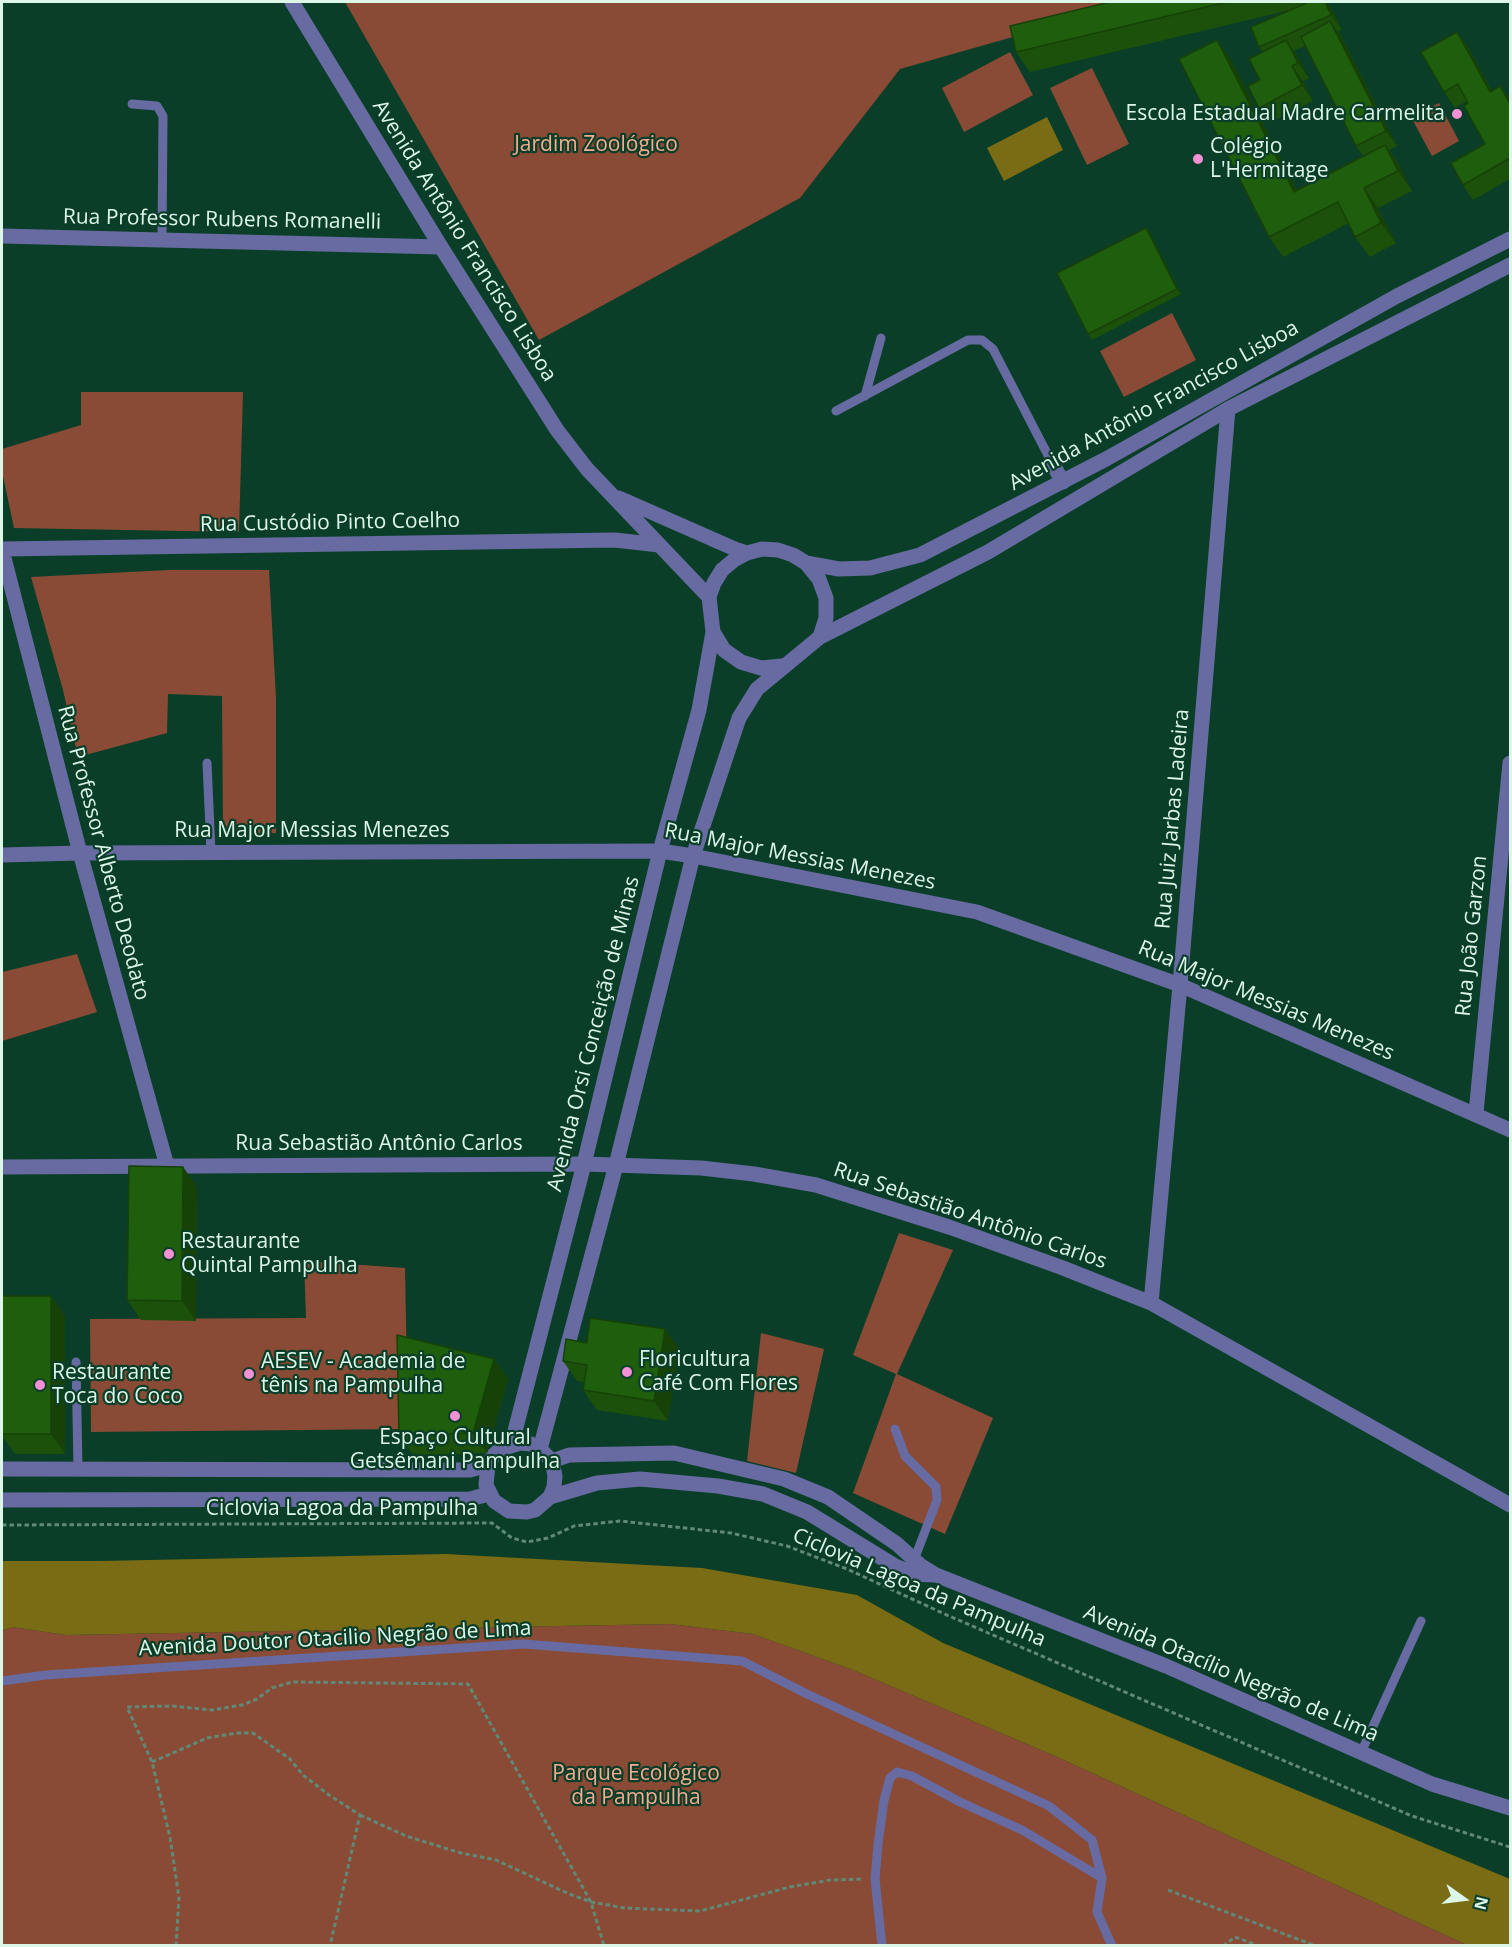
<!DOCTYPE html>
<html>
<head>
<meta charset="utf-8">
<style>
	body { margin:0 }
	#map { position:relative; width:1512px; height:1947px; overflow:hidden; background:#0a3e28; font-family:"Open Sans",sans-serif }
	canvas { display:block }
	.frame { position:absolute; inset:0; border:3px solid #dcf6e7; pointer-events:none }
	.north { position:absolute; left:1434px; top:1869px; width:60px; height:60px; -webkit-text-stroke:4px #0a3e28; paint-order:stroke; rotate:104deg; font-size:16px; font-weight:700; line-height:24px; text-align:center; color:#dcf6e7 }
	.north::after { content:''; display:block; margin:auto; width:21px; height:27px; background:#dcf6e7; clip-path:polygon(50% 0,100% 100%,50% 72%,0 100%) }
</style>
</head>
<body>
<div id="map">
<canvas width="1512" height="1947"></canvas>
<div class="frame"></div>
<div class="north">N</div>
</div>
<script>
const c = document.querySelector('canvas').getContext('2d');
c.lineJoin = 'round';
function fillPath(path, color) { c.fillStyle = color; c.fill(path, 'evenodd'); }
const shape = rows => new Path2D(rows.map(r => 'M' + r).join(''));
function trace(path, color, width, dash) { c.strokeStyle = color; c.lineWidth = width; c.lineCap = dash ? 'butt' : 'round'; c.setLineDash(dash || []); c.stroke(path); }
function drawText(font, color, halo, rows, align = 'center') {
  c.font = font + ' "Open Sans",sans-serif'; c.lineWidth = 4.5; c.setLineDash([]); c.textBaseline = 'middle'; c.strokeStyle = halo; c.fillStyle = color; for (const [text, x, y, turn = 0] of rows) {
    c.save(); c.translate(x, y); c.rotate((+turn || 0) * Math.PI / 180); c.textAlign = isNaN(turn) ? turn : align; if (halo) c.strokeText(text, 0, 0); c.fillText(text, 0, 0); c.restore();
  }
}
fillPath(shape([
	[345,2,1136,2,900,69,800,198,539,340],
	[1010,52,1033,95,964,132,942,88],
	[1092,68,1129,144,1087,165,1050,88],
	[1439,103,1459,141,1432,156,1411,117],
	[1172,313,1196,360,1124,397,1100,351],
	[81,392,243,392,239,532,14,528,2,471,2,449,81,425],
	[169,570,269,570,276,698,276,833,223,833,222,696,168,694,167,733,78,757,63,690,31,577],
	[77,954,97,1012,2,1041,2,972],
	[899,1233,953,1250,897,1374,993,1418,945,1534,853,1493,896,1374,853,1355],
	[304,1261,405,1268,408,1429,91,1432,90,1319,306,1318],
	[761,1333,824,1349,796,1473,747,1461],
	[670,1624,753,1634,853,1670,1055,1756,1467,1945,2,1946,2,1631,12,1627,66,1635]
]), '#894b35');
fillPath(shape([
	[1047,117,1063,150,1004,181,987,148],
	[446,1554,702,1568,857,1595,943,1643,1510,1879,1510,1945,1467,1945,1055,1756,853,1670,753,1634,670,1624,66,1635,12,1627,2,1631,2,1561,100,1561]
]), '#796c14');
trace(shape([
	[2,1525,492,1523,512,1538,527,1542,548,1538,574,1526,620,1521,731,1533,787,1546,847,1569,949,1616,1412,1816,1510,1847],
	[152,1762,207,1738,236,1733,253,1733,290,1759,303,1775,329,1795,360,1815,330,1946],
	[360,1815,406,1836,461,1853,496,1860,567,1893,591,1902,625,1908,700,1911,790,1887,830,1880,862,1879],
	[1168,1890,1316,1946],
	[176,1946,179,1898,170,1837,152,1762,127,1707,173,1706,212,1710,242,1705,257,1699,272,1688,292,1682,468,1684,591,1902,604,1946],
	[1223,1946,1235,1937,1259,1946]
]), '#608976', 3, [4.5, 3]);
trace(shape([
	[132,104,157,106,163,116,162,240],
	[865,396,881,338],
	[836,411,968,340,982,340,993,349,1052,463],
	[207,763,211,852],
	[76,1362,78,1469],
	[895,1429,905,1456,936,1487,937,1500,914,1560],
	[2,1681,46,1675,524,1644,742,1661,807,1694,1049,1806,1092,1840,1102,1878],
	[1359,1752,1364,1746,1421,1621],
	[882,1946,875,1879,878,1844,884,1800,890,1778,897,1772,912,1776,960,1802,1022,1830,1102,1878,1097,1912,1112,1946]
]), '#676ba1', 9);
trace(shape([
	[2,236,441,247],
	[1052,463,1063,482],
	[2,549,615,540,659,545],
	[2,550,80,853,167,1166],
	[2,855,80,853,660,851,693,856,977,912,1180,985,1510,1130],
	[1476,1113,1510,763],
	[2,1167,584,1164,701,1168,754,1174,816,1185,949,1227,1063,1268,1151,1303,1510,1505],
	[1151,1303,1180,985,1228,409]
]), '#676ba1', 15);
trace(shape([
	[292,2,441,247,557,430,587,469,709,597],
	[619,498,735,549,747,553],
	[806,563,839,569,870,568,920,555,1106,459,1397,296,1510,239],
	[782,666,761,668,741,662,724,650,713,632,709,597,714,583,722,570,734,560,747,553,762,549,778,550,793,555,806,563,819,579,826,598,826,618,820,637],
	[510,1445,514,1435,584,1164,660,851,699,710,713,632],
	[540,1449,616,1165,693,856,739,718,757,689,820,637,988,552,1228,409,1510,265],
	[552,1461,569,1455,674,1453,784,1479,828,1497,897,1544,920,1565,936,1575,1166,1666,1432,1784,1510,1808],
	[2,1469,470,1470,488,1465],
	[550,1497,554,1487,555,1476,552,1461,540,1449,531,1444,520,1443,501,1449,493,1456,488,1465,486,1485,494,1501,509,1511,527,1512,535,1510,550,1497,597,1483,640,1479,718,1486,763,1494,807,1512,895,1566,914,1574,933,1575],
	[2,1500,470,1499,489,1494]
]), '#676ba1', 15);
fillPath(shape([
	[1110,2,1327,2,1333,11,1342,30,1338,31,1341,36,1397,146,1389,150,1399,165,1412,191,1378,208,1396,243,1370,257,1355,237,1349,223,1283,257,1269,237,1231,60,1297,190,1363,156,1356,146,1305,46,1294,51,1309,78,1303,81,1313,101,1269,123,1259,108,1260,80,1263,52,1259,47,1290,10,1030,72,1016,52],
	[1457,32,1468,47,1492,91,1510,100,1510,179,1473,200,1463,185,1485,144,1467,101,1455,108,1444,92],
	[1146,228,1150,233,1181,294,1092,340,1088,334],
	[183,1167,197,1187,196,1321,141,1320,127,1300],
	[2,1296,51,1296,65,1316,65,1454,15,1454,2,1436],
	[587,1343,679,1349,668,1421,597,1410,583,1390,584,1382,577,1381,563,1361],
	[494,1359,508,1379,487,1453,413,1455,399,1435]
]), '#1b510a');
fillPath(shape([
	[1325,2,1327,2,1333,11,1342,30,1331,15],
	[1330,21,1341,36,1397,146,1386,131],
	[1457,32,1468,47,1500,107,1490,92],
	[1217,40,1231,60,1308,212,1294,192],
	[1286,40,1297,55,1309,78,1298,63],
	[1292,66,1303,81,1313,101,1302,85],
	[1500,86,1510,100,1510,104],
	[1385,145,1399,165,1412,191,1398,171],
	[1364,188,1378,208,1396,243,1381,223],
	[1146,228,1150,233,1181,294,1177,289],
	[183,1167,197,1187,196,1321,182,1301],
	[51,1296,65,1316,65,1454,51,1434],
	[665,1329,679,1349,668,1421,654,1401],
	[494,1359,508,1379,487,1453,473,1433]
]), '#164208');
const building = shape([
	[1110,2,1227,2,1016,52,1010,26,1110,2],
	[1309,2,1325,2,1331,15,1259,47,1251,27,1309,2],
	[1330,21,1386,131,1356,146,1301,37,1330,21],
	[1457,32,1490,92,1500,86,1510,104,1510,158,1463,185,1451,163,1485,144,1464,106,1468,103,1458,84,1444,92,1421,52,1457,32],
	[1217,40,1294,192,1385,145,1398,171,1364,188,1381,223,1355,237,1338,202,1269,237,1179,59,1217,40],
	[1286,40,1298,63,1292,66,1302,85,1259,108,1248,86,1260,80,1249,59,1286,40],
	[1146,228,1177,289,1088,334,1057,273,1146,228],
	[129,1166,183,1167,182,1301,127,1300,129,1166],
	[2,1296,51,1296,51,1434,2,1434,2,1296],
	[590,1318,665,1329,654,1401,583,1390,587,1365,563,1361,566,1339,587,1343,590,1318],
	[397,1335,494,1359,473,1433,399,1435,397,1335]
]);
fillPath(building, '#1f5e0c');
trace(building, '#164208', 1.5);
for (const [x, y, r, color] of [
	[1457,114,6,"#f491d4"],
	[1198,159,6,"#f491d4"],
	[169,1254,6,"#f491d4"],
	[627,1372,6,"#f491d4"],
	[249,1374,6,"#f491d4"],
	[40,1385,6,"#f491d4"],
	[455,1416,6,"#f491d4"]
]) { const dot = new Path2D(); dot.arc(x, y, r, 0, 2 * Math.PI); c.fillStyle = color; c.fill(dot); trace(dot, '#0a3e28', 2); }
drawText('21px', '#dcf6e7', '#0a3e28', [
	["Escola Estadual Madre Carmelita",1445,114,"right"],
	["Colégio",1210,147],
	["L'Hermitage",1210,171],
	["Restaurante",181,1242],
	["Quintal Pampulha",181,1266],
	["Floricultura",639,1360],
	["Café Com Flores",639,1384],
	["AESEV - Academia de",261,1362],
	["tênis na Pampulha",261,1386],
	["Restaurante",52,1373],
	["Toca do Coco",52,1397],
	["Espaço Cultural",455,1438,"center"],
	["Getsêmani Pampulha",455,1462,"center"]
], 'left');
drawText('21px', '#f5ab91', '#0a3e28', [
	["Jardim Zoológico",596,145],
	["Parque Ecológico",636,1774],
	["da Pampulha",636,1798]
]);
drawText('21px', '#dcf6e7', '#0a3e28', [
	["Rua Professor Rubens Romanelli",222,220,1],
	["Avenida Antônio Francisco Lisboa",464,241,58],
	["Avenida Antônio Francisco Lisboa",1154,406,-29],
	["Rua Custódio Pinto Coelho",330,523,-1],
	["Rua Juiz Jarbas Ladeira",1173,819,-85],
	["Rua Major Messias Menezes",312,831],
	["Rua Professor Alberto Deodato",103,853,75],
	["Rua Major Messias Menezes",800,857,11],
	["Rua João Garzon",1472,936,-84],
	["Rua Major Messias Menezes",1266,1001,23],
	["Avenida Orsi Conceição de Minas",594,1034,-76],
	["Rua Sebastião Antônio Carlos",379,1144],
	["Rua Sebastião Antônio Carlos",970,1216,19],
	["Ciclovia Lagoa da Pampulha",342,1509],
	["Ciclovia Lagoa da Pampulha",919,1588,23],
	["Avenida Doutor Otacilio Negrão de Lima",335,1639,-3],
	["Avenida Otacílio Negrão de Lima",1231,1674,23]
]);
</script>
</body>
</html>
